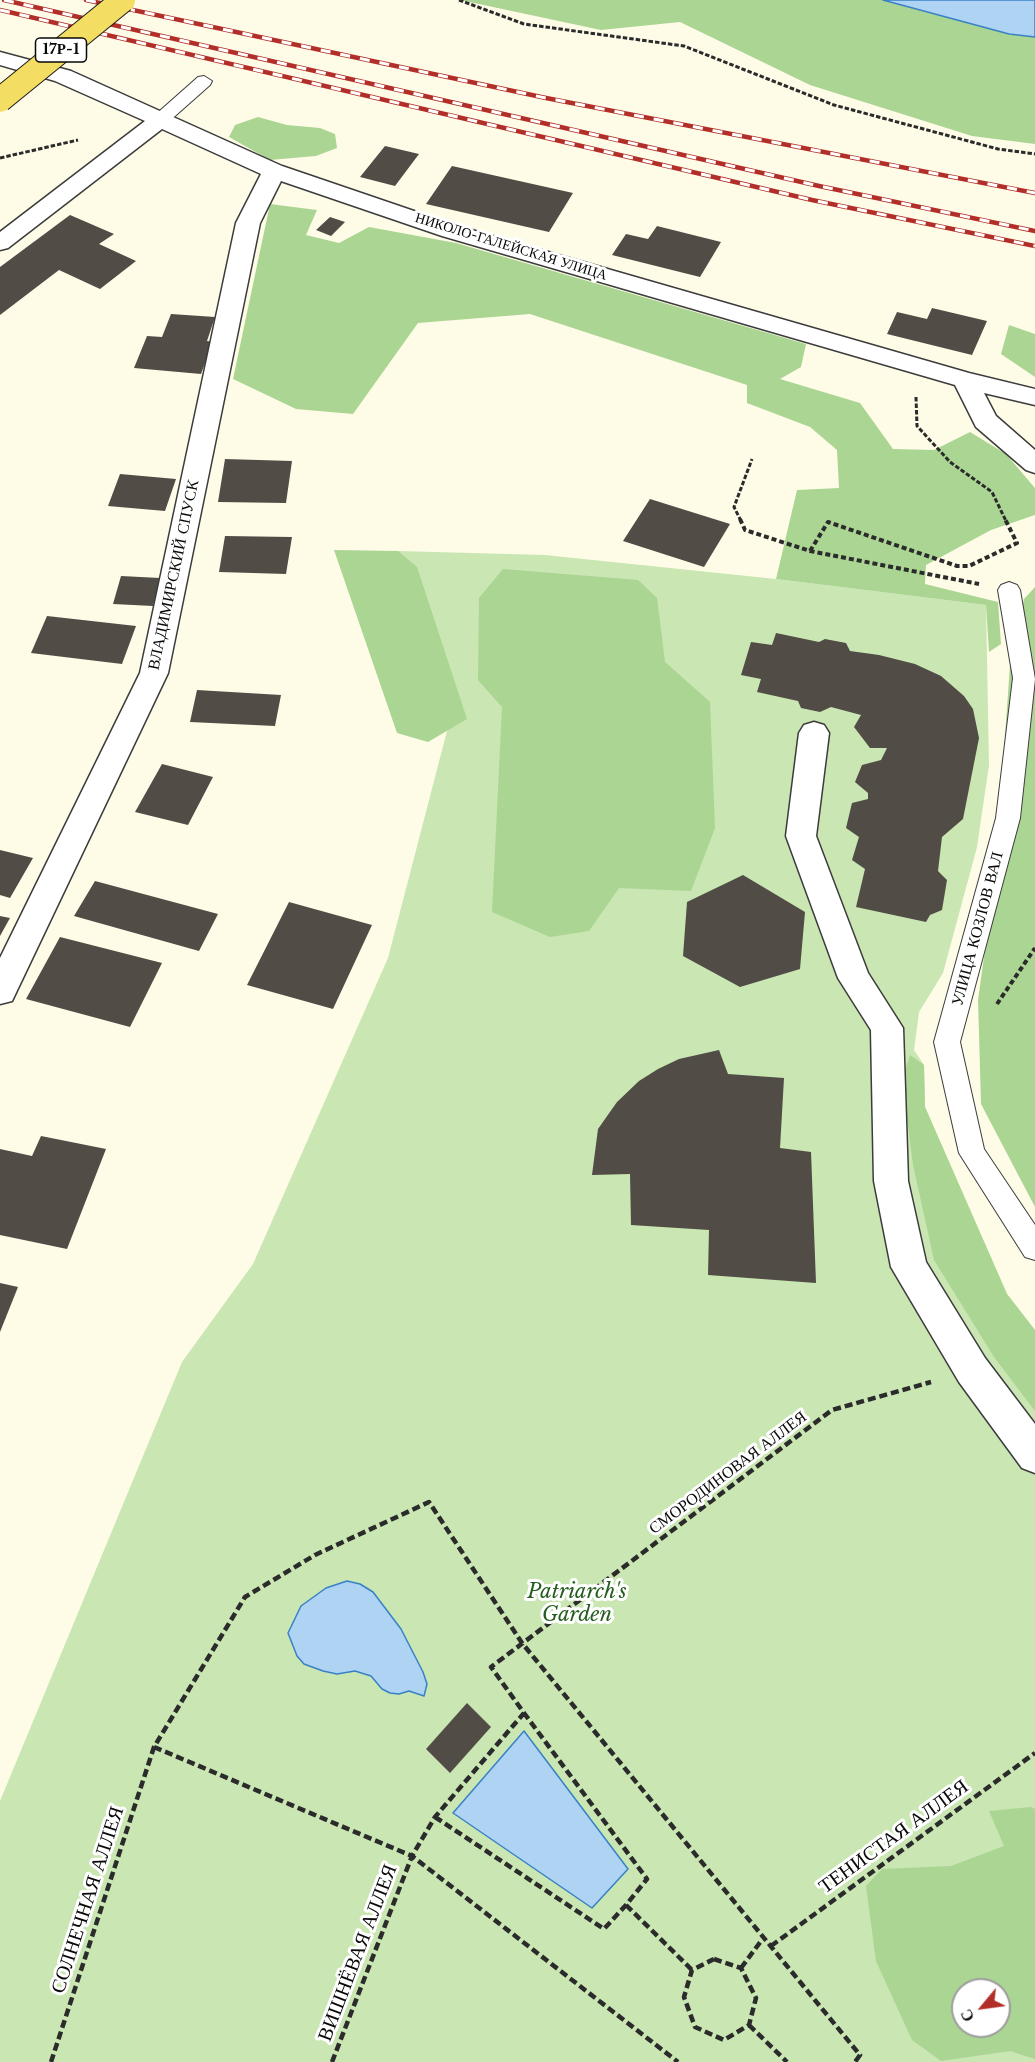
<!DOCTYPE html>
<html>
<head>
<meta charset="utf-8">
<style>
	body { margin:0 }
	#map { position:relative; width:1035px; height:2062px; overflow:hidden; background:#fefce7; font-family:"Libre Baskerville",serif }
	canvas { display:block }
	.north { position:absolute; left:951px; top:1978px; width:60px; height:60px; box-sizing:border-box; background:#fff; border:2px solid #9d9d9d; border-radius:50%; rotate:241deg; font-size:16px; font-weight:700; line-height:24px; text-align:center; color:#090909 }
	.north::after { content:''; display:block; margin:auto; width:21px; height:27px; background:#b22f29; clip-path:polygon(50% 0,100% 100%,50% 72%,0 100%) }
</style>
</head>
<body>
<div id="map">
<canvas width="1035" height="2062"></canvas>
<div class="north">С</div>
</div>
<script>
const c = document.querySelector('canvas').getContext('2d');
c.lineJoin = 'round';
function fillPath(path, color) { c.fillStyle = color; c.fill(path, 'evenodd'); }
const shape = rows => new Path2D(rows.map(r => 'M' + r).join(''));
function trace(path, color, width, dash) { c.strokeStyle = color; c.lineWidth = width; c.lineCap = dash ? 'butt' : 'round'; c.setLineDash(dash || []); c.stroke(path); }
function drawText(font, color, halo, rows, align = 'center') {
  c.font = font + ' "Libre Baskerville",serif'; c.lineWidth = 6; c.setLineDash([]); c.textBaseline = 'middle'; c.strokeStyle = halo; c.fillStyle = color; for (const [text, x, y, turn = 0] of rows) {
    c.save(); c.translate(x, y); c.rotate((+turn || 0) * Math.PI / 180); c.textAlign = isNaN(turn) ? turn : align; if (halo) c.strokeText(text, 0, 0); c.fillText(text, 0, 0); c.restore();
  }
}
fillPath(shape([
	[398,551,545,555,776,579,986,605,989,765,977,847,943,973,919,1012,914,1050,924,1065,925,1107,1007,1294,1035,1330,1035,2062,0,2062,0,1801,182,1362,253,1264,388,958,447,731],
	[963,1990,999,1990,999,2026,963,2026]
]), '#c9e6b3');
fillPath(shape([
	[460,0,883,0,1009,34,1035,37,1035,144,972,136,810,85,680,22,601,30],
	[258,117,287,125,320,128,335,134,337,148,316,156,270,160,229,137,235,125],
	[270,204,317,210,306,235,339,243,369,227,456,243,806,344,801,367,780,379,860,403,893,449,934,450,970,432,1006,454,1035,488,1035,515,991,530,926,565,925,584,998,602,1001,644,989,652,986,605,776,579,797,490,839,488,837,450,810,427,747,403,747,385,530,314,418,323,353,414,296,409,233,379],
	[1009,325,1035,334,1035,377,1001,354],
	[334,550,398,551,417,567,467,719,428,742,397,733],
	[503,569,638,580,657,598,665,662,710,702,715,828,691,891,619,888,589,931,550,937,492,912,502,707,478,680,479,598],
	[1035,587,1035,1207,981,1104,978,1000,995,878,1010,665,1024,599],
	[910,1055,924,1065,925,1107,1007,1294,1035,1330,1035,1411,994,1357,934,1260,913,1165,902,1079],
	[1031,1807,1035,1809,1035,2059,1010,2051,941,2061,912,2040,876,1961,866,1886,882,1869,951,1866,1004,1846,989,1811],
	[963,1990,999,1990,999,2026,963,2026]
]), '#abd593');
const water = shape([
	[883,0,1035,0,1035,37,1009,34,883,0],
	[347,1581,360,1584,373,1592,401,1629,423,1672,427,1684,424,1696,409,1691,399,1694,390,1693,382,1689,371,1676,355,1671,337,1674,323,1671,304,1664,297,1656,288,1633,301,1606,326,1588,347,1581],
	[524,1731,628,1869,592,1908,453,1813,524,1731]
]);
fillPath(water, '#aed3f3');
trace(water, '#3981c6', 1.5);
fillPath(shape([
	[385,146,419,154,395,186,360,177],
	[452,166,573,193,549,232,426,204],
	[70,215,114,234,99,244,136,261,100,289,59,270,0,315,0,267],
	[330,217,345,222,331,236,316,230],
	[657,226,721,242,700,277,612,255,626,234,648,239],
	[932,308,987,321,972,355,887,334,897,312,927,319],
	[171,314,215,317,207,341,213,342,201,374,134,368,147,336,162,337],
	[225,459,292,461,286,503,218,502],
	[120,474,176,479,165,511,108,506],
	[650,499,730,524,704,567,623,541],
	[225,536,292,537,286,574,219,572],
	[121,576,160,578,153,606,113,604],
	[47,616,136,626,122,664,31,653],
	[776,633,819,642,825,639,846,643,850,651,879,655,915,664,941,676,964,696,973,709,979,738,963,819,942,837,938,871,947,880,942,910,930,915,926,922,856,907,865,869,852,860,859,837,846,828,852,803,868,799,868,793,855,782,862,765,881,760,887,748,870,748,854,727,861,715,831,707,820,712,801,708,798,701,757,692,761,679,741,675,751,642,772,645],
	[197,690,281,695,275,726,190,722],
	[162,764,213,777,188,825,135,812],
	[0,850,33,858,10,898,0,895],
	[743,875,805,912,800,969,740,987,683,956,687,902],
	[95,881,218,914,199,951,74,916],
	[289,902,372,925,333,1009,247,985],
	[0,916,10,918,0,936],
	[60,937,162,963,130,1027,26,999],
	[719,1050,728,1074,784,1078,780,1148,811,1152,816,1283,708,1275,709,1230,631,1225,630,1174,592,1175,598,1129,617,1102,639,1081,658,1069,679,1059],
	[41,1136,106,1149,67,1249,0,1235,0,1149,32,1156],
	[0,1283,18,1287,0,1332],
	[467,1703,491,1727,450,1773,426,1749]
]), '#514c46');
const service = shape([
	[204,76,212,81,210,85,166,124,154,124,151,120,154,116,198,77,204,76],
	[1009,582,1017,585,1020,590,1035,679,1020,818,960,1042,984,1149,1035,1225,1035,1260,1025,1257,959,1153,934,1042,996,818,1013,678,998,590,1001,585,1009,582]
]);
const pedestrian = shape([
	[814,722,824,725,829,733,816,836,868,973,903,1028,908,1181,926,1262,985,1358,1035,1424,1035,1473,1022,1468,959,1382,891,1267,874,1181,871,1030,838,978,786,836,799,733,804,725,814,722]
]);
const minor = shape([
	[0,52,71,71,282,166,458,226,969,373,1035,389,1035,405,984,393,996,416,1035,450,1035,473,1026,470,976,427,955,385,442,236,281,181,260,223,168,673,12,1001,0,1004,0,958,140,673,236,223,261,174,162,129,8,248,0,250,0,232,145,121,55,81,0,65,0,52]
]);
trace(service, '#3c3c3c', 2);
trace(pedestrian, '#3c3c3c', 3);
trace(minor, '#3c3c3c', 3);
trace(shape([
	[459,0,524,24,684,46,834,105,998,149,1035,154],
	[0,158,78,140],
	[916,397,917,426,950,462,992,492,1006,521],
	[741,521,734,507,752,459]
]), '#2b2b2b', 3, [4.5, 2]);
trace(shape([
	[740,519,745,530,810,551,979,584],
	[810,551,828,522,957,566,969,566,1017,543,1005,519],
	[997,1004,1035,948]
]), '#2b2b2b', 4, [5, 3]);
trace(shape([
	[154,1747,412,1856,678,2062],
	[435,1817,604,1929,626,1905,647,1879,524,1713],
	[626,1905,692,1970],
	[771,1946,1035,1753],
	[714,1959,741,1968,756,1998,749,2025,724,2040,695,2027,684,1997,692,1970,714,1959],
	[741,1968,764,1937],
	[749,2025,787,2062],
	[51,2062,154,1747,245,1597,315,1555,429,1502,522,1643,860,2055,855,2062],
	[332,2062,412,1856,435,1817,524,1713,491,1667,832,1410,931,1382]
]), '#2b2b2b', 4.5, [8, 4]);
fillPath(service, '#fff');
fillPath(pedestrian, '#fff');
fillPath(minor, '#fff');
const rail = shape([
	[4,0,819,186,1035,231],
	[86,0,546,98,1035,193],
	[0,10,812,200,1035,246]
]);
trace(rail, '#b22f29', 4.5);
trace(rail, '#fff', 3, [10]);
const primaryBridge = shape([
	[0,100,123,0]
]);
trace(primaryBridge, '#1a1a1a', 26, []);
trace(primaryBridge, '#f3dd62', 24);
drawText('14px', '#090909', '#fff', [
	["НИКОЛО-ГАЛЕЙСКАЯ УЛИЦА",511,247,17]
]);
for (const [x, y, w] of [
	[61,50,51]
]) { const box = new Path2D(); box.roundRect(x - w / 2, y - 12, w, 24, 4.5); c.fillStyle = '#fff'; c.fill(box); trace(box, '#090909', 1.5); }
drawText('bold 15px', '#090909', null, [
	["17Р-1",61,50]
]);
drawText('16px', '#090909', '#fff', [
	["ВЛАДИМИРСКИЙ СПУСК",174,575,-78],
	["УЛИЦА КОЗЛОВ ВАЛ",978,929,-75],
	["СМОРОДИНОВАЯ АЛЛЕЯ",728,1473,-37]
]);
drawText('italic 20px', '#255d1e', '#fff', [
	["Patriarch's",577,1592],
	["Garden",577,1615]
]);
drawText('20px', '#090909', '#fff', [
	["ТЕНИСТАЯ АЛЛЕЯ",894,1837,-36],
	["СОЛНЕЧНАЯ АЛЛЕЯ",88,1900,-72],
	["ВИШНЁВАЯ АЛЛЕЯ",358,1953,-69]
]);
</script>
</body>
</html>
